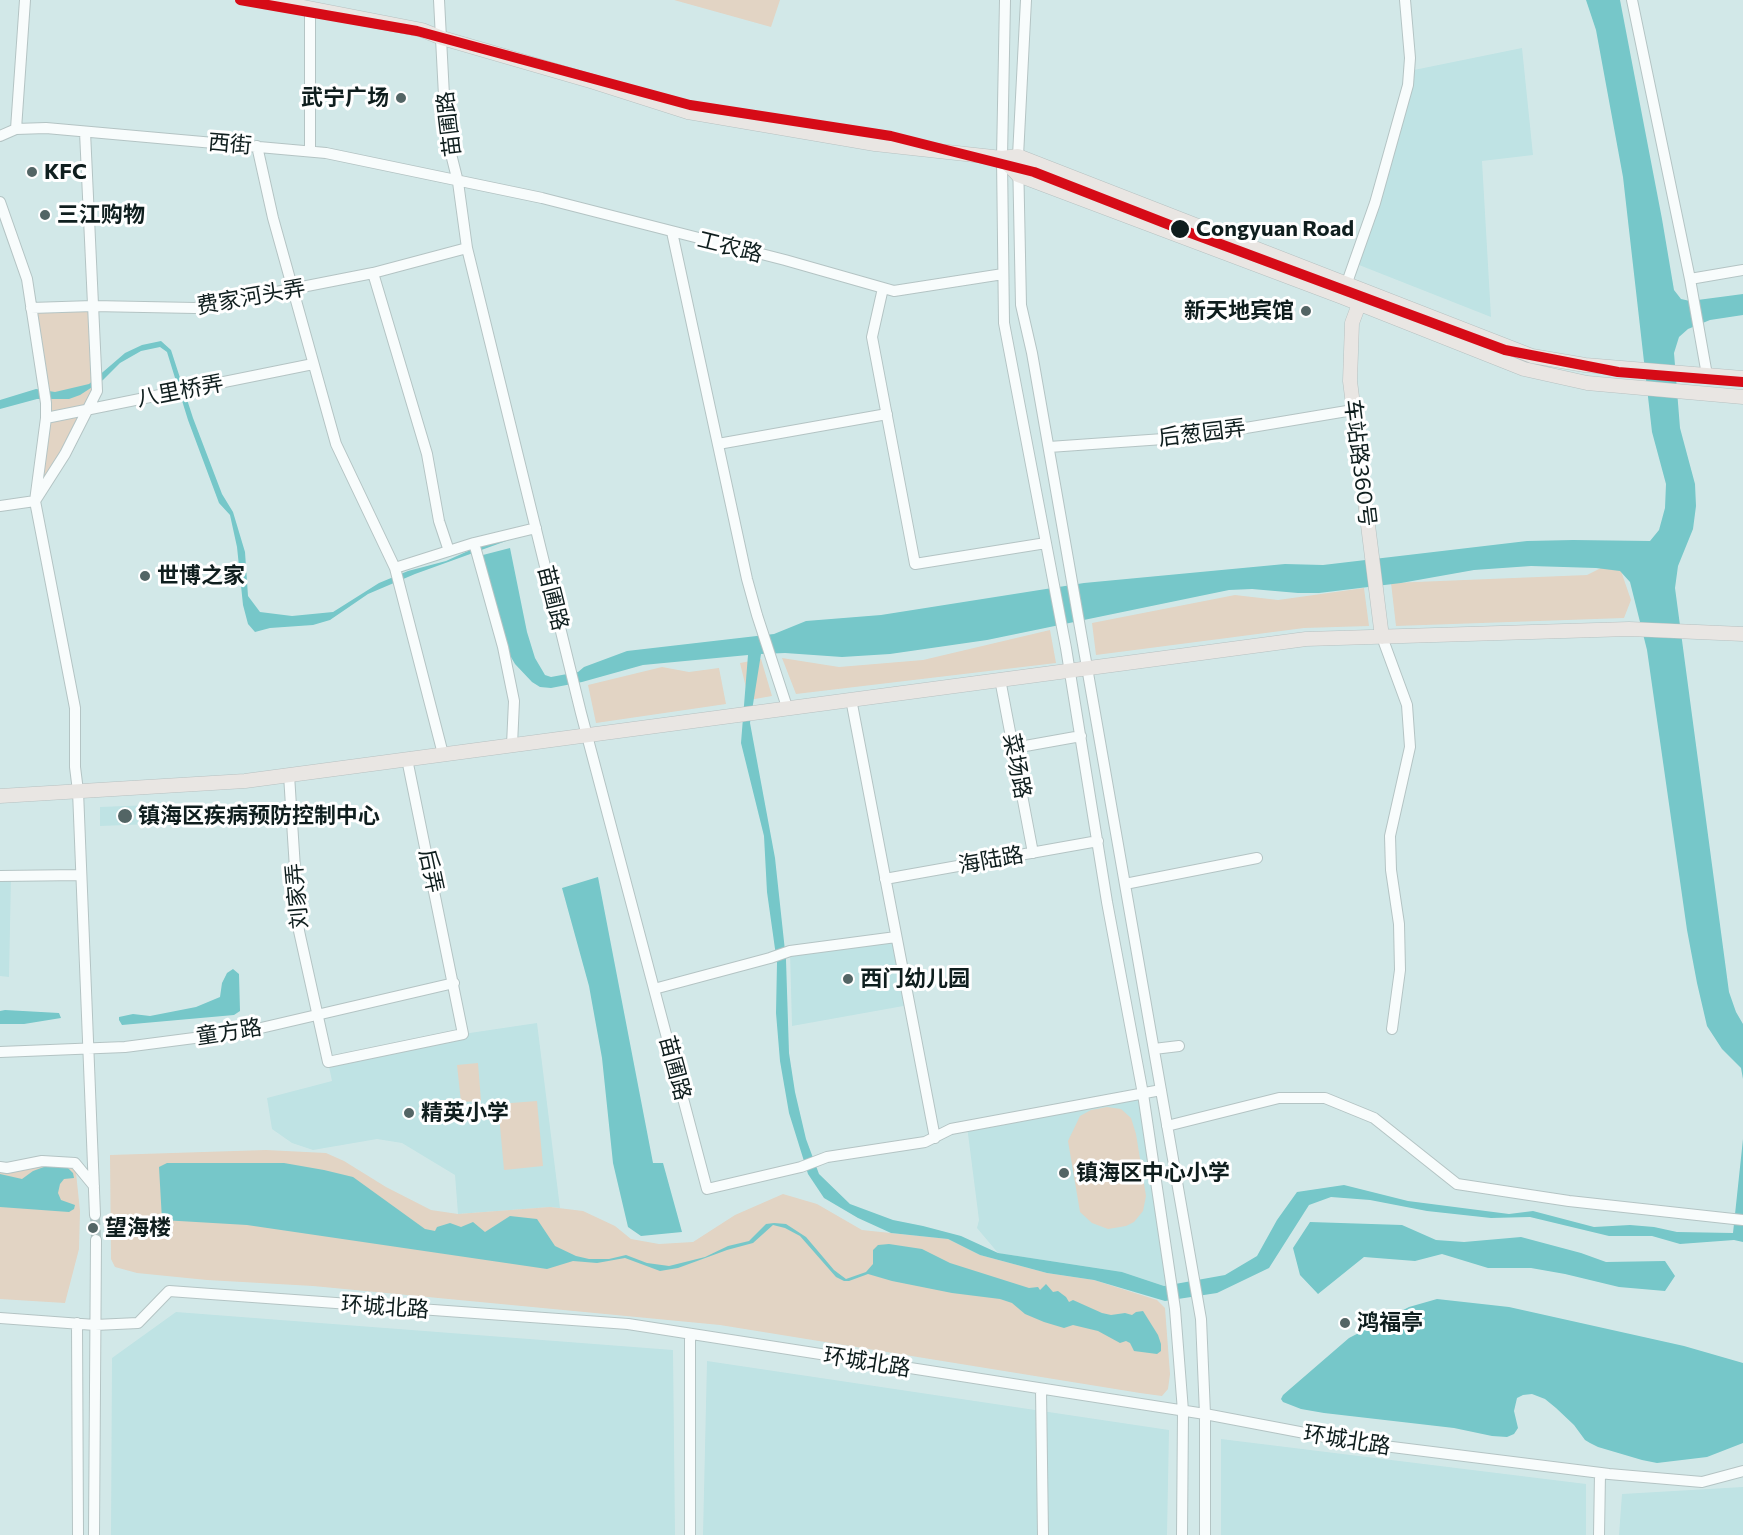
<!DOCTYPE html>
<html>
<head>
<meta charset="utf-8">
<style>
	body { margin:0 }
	canvas { display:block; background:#d2e8e8 }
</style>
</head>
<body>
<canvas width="1743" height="1535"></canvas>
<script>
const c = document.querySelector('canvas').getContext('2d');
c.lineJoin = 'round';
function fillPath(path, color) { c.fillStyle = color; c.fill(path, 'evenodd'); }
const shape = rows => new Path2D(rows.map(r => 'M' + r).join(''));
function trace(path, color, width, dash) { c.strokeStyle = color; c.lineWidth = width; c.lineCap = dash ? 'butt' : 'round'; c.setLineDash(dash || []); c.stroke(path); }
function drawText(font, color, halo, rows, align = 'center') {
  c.font = font + ' Commissioner,"Noto Sans SC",sans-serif'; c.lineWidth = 6; c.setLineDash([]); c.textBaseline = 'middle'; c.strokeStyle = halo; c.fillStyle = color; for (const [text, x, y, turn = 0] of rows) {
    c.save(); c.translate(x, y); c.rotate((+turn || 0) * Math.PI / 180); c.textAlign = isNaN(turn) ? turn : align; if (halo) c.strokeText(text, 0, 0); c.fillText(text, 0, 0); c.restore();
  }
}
fillPath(shape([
	[1522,48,1533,155,1482,161,1491,317,1354,263,1409,71],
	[150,805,151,824,100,826,100,807],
	[0,876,11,876,9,977,0,976],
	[896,937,909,1005,792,1026,790,951],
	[537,1023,560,1208,550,1207,458,1214,455,1175,402,1143,377,1139,313,1150,292,1143,272,1129,267,1098,332,1081,328,1062,463,1034],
	[1143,1094,1171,1283,1164,1286,1122,1272,998,1253,977,1228,979,1220,967,1126],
	[176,1312,673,1350,675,1535,111,1535,112,1358],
	[707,1361,1169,1430,1167,1535,703,1535],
	[1221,1439,1586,1484,1586,1535,1221,1535],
	[1743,1487,1743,1535,1619,1535,1622,1494]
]), '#bfe3e4');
fillPath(shape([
	[674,0,780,0,771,27],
	[93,306,97,391,35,501,46,418,31,308],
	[1605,566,1620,568,1631,600,1624,618,1396,626,1391,583,1587,575],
	[1364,588,1369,626,1304,628,1096,655,1092,623,1235,595,1278,600],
	[1050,630,1056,663,796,694,782,658,839,667,923,660],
	[761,659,772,696,749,700,740,663],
	[662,667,689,672,719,668,726,704,596,723,588,685],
	[478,1063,481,1101,461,1102,457,1065],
	[537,1101,543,1166,504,1170,498,1104],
	[1107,1107,1121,1109,1131,1118,1136,1134,1146,1196,1143,1211,1134,1222,1126,1226,1108,1229,1092,1223,1080,1212,1068,1141,1080,1116,1091,1110],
	[266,1150,326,1153,344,1161,386,1187,431,1210,458,1214,550,1207,583,1211,615,1226,631,1239,659,1244,693,1242,735,1215,783,1194,817,1204,862,1230,948,1239,980,1255,1047,1273,1094,1280,1157,1300,1165,1308,1170,1374,1168,1389,1162,1396,1140,1393,720,1325,313,1286,207,1280,137,1273,115,1267,111,1259,110,1155],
	[75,1163,80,1211,79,1249,65,1303,0,1299,0,1167]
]), '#e2d4c4');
fillPath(shape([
	[1586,0,1620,0,1662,219,1674,290,1681,299,1690,301,1743,294,1743,315,1710,320,1688,329,1679,337,1674,353,1680,428,1695,484,1696,506,1693,529,1678,566,1675,588,1729,992,1736,1012,1743,1024,1743,1079,1741,1068,1722,1049,1707,1026,1697,983,1687,930,1647,650,1630,582,1620,571,1596,568,1531,566,1474,570,1401,583,1319,593,1298,593,1252,589,1229,590,987,640,890,654,842,657,785,653,761,654,750,723,775,858,786,960,789,1053,795,1092,806,1139,819,1174,850,1204,893,1220,923,1226,961,1236,998,1253,1122,1272,1164,1286,1225,1275,1257,1256,1277,1220,1297,1192,1344,1185,1408,1201,1509,1214,1533,1211,1594,1227,1630,1225,1654,1227,1677,1232,1733,1233,1743,1139,1743,1242,1734,1240,1680,1244,1652,1236,1609,1236,1530,1217,1491,1218,1427,1211,1370,1200,1331,1197,1309,1205,1269,1268,1217,1293,1165,1301,1094,1280,1047,1273,980,1255,948,1239,891,1233,858,1218,824,1198,808,1174,789,1113,780,1061,776,1013,777,963,767,892,764,836,741,743,748,655,643,665,582,682,551,688,540,687,532,682,515,664,501,640,479,556,510,548,527,632,535,658,545,675,551,677,578,672,584,667,627,651,774,634,806,621,881,615,1084,583,1285,564,1323,565,1527,541,1573,540,1650,541,1659,530,1665,508,1666,484,1652,432,1623,177,1596,30],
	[161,341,171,350,193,418,222,494,233,512,245,552,248,596,260,612,292,616,333,612,379,583,408,571,446,561,512,531,509,540,415,574,368,594,330,620,313,625,270,628,255,632,248,624,243,605,237,547,230,515,219,503,188,420,167,352,160,347,141,351,120,363,103,380,80,395,69,399,37,399,0,409,0,400,36,389,55,392,89,384,125,353,142,345],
	[598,877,653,1163,663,1163,682,1232,641,1236,628,1227,613,1163,602,1058,589,986,562,888],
	[233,969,239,974,240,1011,234,1015,122,1025,119,1020,119,1017,133,1014,150,1016,196,1007,220,997,222,983,227,973],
	[5,1010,59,1013,61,1018,24,1024,0,1024,0,1011],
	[167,1163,284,1163,324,1170,353,1177,425,1229,435,1231,437,1227,450,1223,461,1227,473,1222,485,1232,510,1216,537,1219,555,1246,576,1256,589,1259,609,1259,626,1255,647,1263,669,1266,705,1257,728,1246,749,1241,766,1224,774,1223,786,1224,806,1237,834,1270,846,1279,866,1272,873,1264,873,1250,878,1245,889,1244,922,1249,950,1263,1029,1288,1038,1287,1040,1290,1046,1284,1053,1292,1058,1291,1066,1297,1069,1302,1073,1300,1102,1313,1111,1315,1125,1313,1132,1315,1136,1312,1143,1311,1158,1335,1161,1344,1161,1351,1157,1354,1134,1351,1130,1343,1126,1341,1120,1343,1098,1331,1073,1325,1064,1328,1044,1322,1025,1314,1012,1303,1000,1299,952,1293,892,1281,868,1274,849,1281,844,1281,836,1277,800,1236,785,1228,773,1225,753,1243,727,1250,678,1268,660,1271,625,1258,597,1263,573,1261,547,1269,247,1225,162,1220,159,1167],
	[52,1164,66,1166,73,1173,74,1178,64,1179,60,1184,58,1193,61,1200,75,1205,74,1209,69,1212,0,1207,0,1174,22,1179,33,1171],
	[1310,1222,1402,1225,1436,1240,1464,1242,1521,1237,1581,1253,1606,1262,1665,1261,1675,1276,1665,1291,1619,1287,1565,1274,1531,1268,1488,1268,1442,1254,1415,1261,1364,1257,1318,1294,1300,1275,1293,1248],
	[1437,1299,1509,1307,1684,1346,1743,1363,1743,1443,1707,1457,1657,1463,1642,1460,1598,1447,1590,1443,1585,1440,1574,1425,1556,1408,1545,1399,1532,1394,1523,1395,1517,1398,1514,1411,1518,1428,1514,1434,1507,1437,1492,1436,1454,1428,1324,1413,1301,1409,1283,1402,1281,1399,1283,1395,1349,1338,1409,1307]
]), '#76c7c9');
trace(shape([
	[95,1215,96,1240]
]), '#abc0c0', 10, [10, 5]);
const minor = shape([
	[439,0,446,134,458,182,467,248,581,713,707,1189,801,1167,827,1157,925,1142,951,1129,1161,1090],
	[1005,0,1002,158,1004,323,1066,648,1107,902,1143,1094,1175,1309,1183,1411,1182,1535],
	[1026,0,1018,156,1021,305,1032,353,1201,1319,1205,1414,1205,1535],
	[1632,0,1690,279,1707,375],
	[16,129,25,0],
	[85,132,97,391,65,454,35,501,75,708,75,767,78,791,95,1215],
	[0,136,16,129,46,128,326,153,542,198,785,260,894,291,1003,274],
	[257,146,273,218,336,444,395,568,443,754],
	[310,151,310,8],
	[0,202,27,279,46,403,46,418,35,501,0,506],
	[672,232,747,579,757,615,787,707],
	[373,273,427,454,439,521,449,551],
	[1690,279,1743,270],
	[883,288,872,337,915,564,1046,543],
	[1344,291,1375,203,1408,85,1410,58,1405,0],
	[31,308,93,306,195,308,373,273,467,248],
	[46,418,313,364],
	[718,444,887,414],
	[1049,447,1192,437,1353,410],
	[474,543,503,647,514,701,512,745],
	[395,568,474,543,536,528],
	[1382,637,1407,705,1410,747,1390,836,1391,870,1399,924,1400,970,1392,1029],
	[1000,679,1033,853],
	[851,699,935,1138],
	[1014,748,1081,736],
	[289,775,299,931,328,1062,463,1034,407,759],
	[0,876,81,875],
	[885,879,1098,841],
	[1125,884,1257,858],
	[654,989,770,958,790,951,896,937],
	[1154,1049,1179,1046],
	[0,1052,125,1047,248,1031,454,983],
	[1167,1126,1279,1098,1325,1098,1374,1118,1457,1184,1569,1201,1743,1220],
	[0,1167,7,1168,42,1161,75,1163,94,1186],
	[0,1318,95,1325,138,1323,169,1291,628,1324,1205,1414,1352,1442,1609,1474,1702,1482,1743,1471],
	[77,1323,78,1535],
	[690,1334,690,1535],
	[1041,1389,1043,1535],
	[94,1535,96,1240],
	[1599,1535,1600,1473]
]);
const major = shape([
	[267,0,422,30,442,38,594,82,688,112,875,144,1002,158,1018,156,1532,356,1585,365,1743,378],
	[1002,158,1018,175,1342,297,1524,369,1587,383,1743,397],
	[1362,296,1352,323,1350,381,1382,637],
	[0,796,245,781,1306,639,1629,629,1743,634]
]);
trace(minor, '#b4c4c4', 12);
trace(major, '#b6c1c1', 15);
trace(minor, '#f8fcfc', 10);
trace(major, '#e9e6e3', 14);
trace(shape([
	[240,0,417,31,690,105,891,136,1034,172,1180,229,1505,350,1618,372,1743,382]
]), '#d60b17', 10);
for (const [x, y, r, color] of [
	[401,98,6,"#536565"],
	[32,172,6,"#536565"],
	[45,215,6,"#536565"],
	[1180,229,10,"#0f1e1e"],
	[1306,311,6,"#536565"],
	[145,576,6,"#536565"],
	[125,816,8,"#536565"],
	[848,979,6,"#536565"],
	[409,1113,6,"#536565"],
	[1064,1173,6,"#536565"],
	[93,1228,6,"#536565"],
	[1345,1323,6,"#536565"]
]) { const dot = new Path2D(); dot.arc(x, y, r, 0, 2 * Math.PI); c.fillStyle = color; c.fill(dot); trace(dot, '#fff', 2); }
drawText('bold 22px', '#0f1e1e', '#fff', [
	["武宁广场",389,98,"right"],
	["KFC",44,172],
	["三江购物",57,215],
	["新天地宾馆",1294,311,"right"],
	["世博之家",157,576],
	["镇海区疾病预防控制中心",138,816],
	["西门幼儿园",860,979],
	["精英小学",421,1113],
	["镇海区中心小学",1076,1173],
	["望海楼",105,1228],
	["鸿福亭",1357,1323]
], 'left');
drawText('22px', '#0f1e1e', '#fff', [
	["苗圃路",449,124,-97],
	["西街",230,144,5],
	["工农路",730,247,14],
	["费家河头弄",251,297,-10],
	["八里桥弄",180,391,-11],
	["后葱园弄",1202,433,-7],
	["车站路360号",1360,463,83],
	["苗圃路",553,598,76],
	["菜场路",1017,766,79],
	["海陆路",991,860,-10],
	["后弄",431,871,78],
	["刘家弄",297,896,-95],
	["童方路",229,1032,-9],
	["苗圃路",675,1068,75],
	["环城北路",385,1307,4],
	["环城北路",867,1362,9],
	["环城北路",1347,1440,9]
]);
drawText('bold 22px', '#0f1e1e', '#fff', [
	["Congyuan Road",1196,229]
], 'left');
</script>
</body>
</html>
